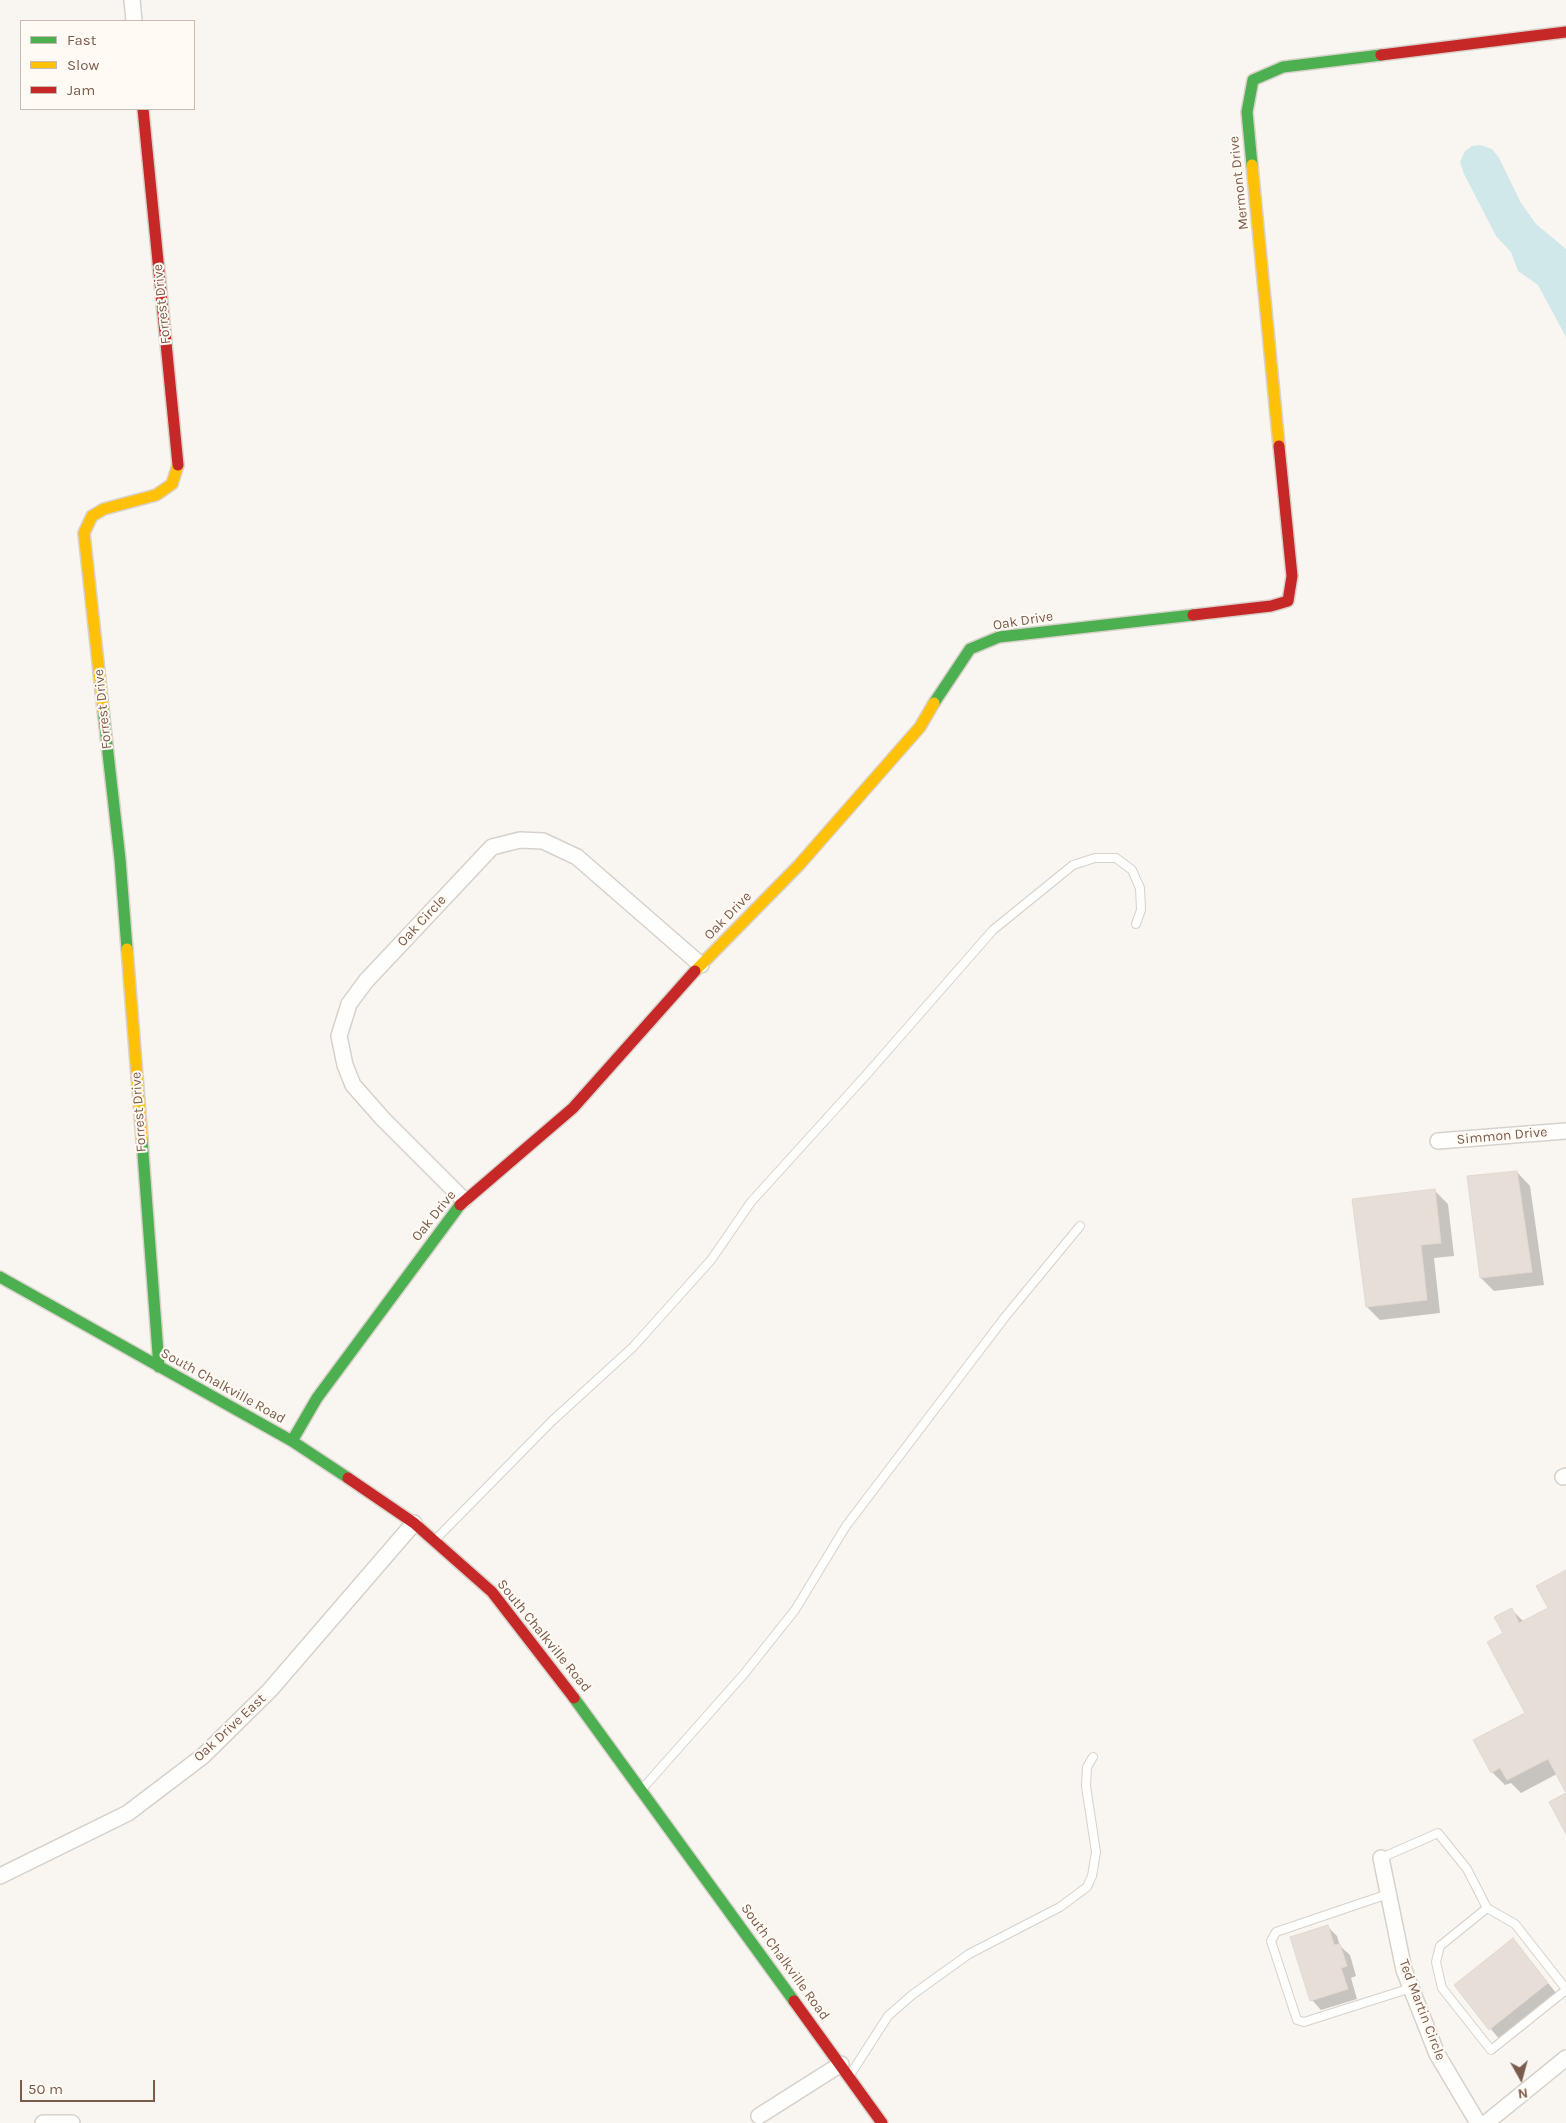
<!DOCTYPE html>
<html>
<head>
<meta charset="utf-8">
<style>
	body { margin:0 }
	#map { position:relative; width:1566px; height:2123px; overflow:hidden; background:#f9f5f0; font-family:Karla,sans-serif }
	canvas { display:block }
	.legend { position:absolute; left:20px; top:20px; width:175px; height:90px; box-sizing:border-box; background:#fffaf3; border:1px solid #cabbb1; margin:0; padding:6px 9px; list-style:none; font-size:15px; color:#7a5c4d }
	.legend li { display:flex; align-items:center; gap:10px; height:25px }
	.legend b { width:25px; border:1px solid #cabbb1 }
	.north { position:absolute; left:1496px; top:2053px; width:50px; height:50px; -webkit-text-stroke:4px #fffaf3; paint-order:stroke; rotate:173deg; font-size:14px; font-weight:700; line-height:20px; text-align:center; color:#7a5c4d }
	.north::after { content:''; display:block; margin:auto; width:18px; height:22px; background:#7a5c4d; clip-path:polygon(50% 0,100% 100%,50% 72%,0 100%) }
	.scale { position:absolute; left:20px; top:2080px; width:135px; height:22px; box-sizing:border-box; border:2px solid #7a5c4d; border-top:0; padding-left:6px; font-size:15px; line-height:18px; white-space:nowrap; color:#7a5c4d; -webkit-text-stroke:4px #fffaf3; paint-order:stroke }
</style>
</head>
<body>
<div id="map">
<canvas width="1566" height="2123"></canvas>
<ul class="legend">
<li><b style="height:6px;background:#4caf50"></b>Fast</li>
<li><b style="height:6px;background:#ffc107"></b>Slow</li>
<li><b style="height:6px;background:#c62828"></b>Jam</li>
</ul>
<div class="north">N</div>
<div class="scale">50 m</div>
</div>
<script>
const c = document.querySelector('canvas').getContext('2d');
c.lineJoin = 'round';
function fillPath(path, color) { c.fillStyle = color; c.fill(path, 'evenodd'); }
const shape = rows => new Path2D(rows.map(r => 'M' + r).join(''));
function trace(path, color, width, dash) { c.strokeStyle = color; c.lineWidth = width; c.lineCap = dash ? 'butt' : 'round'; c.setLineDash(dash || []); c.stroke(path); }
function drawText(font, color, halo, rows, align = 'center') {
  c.font = font + ' Karla,sans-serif'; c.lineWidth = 4; c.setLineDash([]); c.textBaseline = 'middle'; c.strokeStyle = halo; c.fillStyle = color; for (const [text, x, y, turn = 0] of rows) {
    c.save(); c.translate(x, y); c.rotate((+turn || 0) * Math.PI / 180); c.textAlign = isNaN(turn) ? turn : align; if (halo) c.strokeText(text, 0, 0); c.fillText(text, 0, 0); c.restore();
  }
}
fillPath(shape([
	[1480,145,1492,149,1499,158,1521,203,1536,224,1566,249,1566,337,1538,285,1518,271,1511,252,1496,236,1464,174,1460,162,1465,151,1472,146]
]), '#d0e8ea');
fillPath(shape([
	[1517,1172,1530,1186,1544,1285,1494,1291,1481,1278],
	[1434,1190,1448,1204,1454,1256,1434,1258,1440,1313,1380,1320,1367,1307],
	[1566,1572,1566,1790,1557,1774,1521,1793,1511,1783,1505,1785,1492,1772,1526,1713,1505,1634,1511,1609,1524,1622,1550,1608],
	[1327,1926,1337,1936,1340,1946,1350,1955,1356,1976,1351,1978,1357,1999,1321,2010,1312,2000],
	[1513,1940,1557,1994,1500,2040,1455,1985]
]), '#0003');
const building = shape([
	[1517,1171,1532,1272,1480,1278,1467,1176,1517,1171],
	[1435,1189,1441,1243,1421,1245,1427,1300,1366,1307,1352,1199,1435,1189],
	[1566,1570,1566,1793,1548,1759,1507,1780,1500,1768,1491,1773,1473,1740,1525,1713,1487,1642,1503,1633,1494,1617,1512,1608,1519,1623,1548,1608,1536,1586,1566,1570],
	[1566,1793,1566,1834,1549,1802,1566,1793],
	[1328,1925,1334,1945,1340,1944,1347,1966,1341,1968,1348,1989,1310,2001,1290,1937,1328,1925],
	[1513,1938,1548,1983,1489,2030,1454,1985,1513,1938]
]);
fillPath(building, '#e6ded7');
trace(building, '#e2d8d2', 1);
const lane = shape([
	[436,1539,552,1421,633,1347,711,1260,751,1202,867,1074,993,930,1073,865,1095,858,1116,858,1132,870,1140,888,1141,910,1136,924],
	[643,1788,744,1674,795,1610,846,1526,1005,1317,1080,1226],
	[1381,1858,1438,1833,1467,1869,1487,1908,1440,1946,1436,1962,1442,1988,1491,2050,1566,1990],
	[1388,1894,1276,1932,1271,1941,1297,2020,1304,2022,1411,1988],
	[1487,1908,1515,1924,1566,1989],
	[850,2075,888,2016,912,1995,969,1954,1060,1907,1087,1887,1092,1876,1096,1852,1086,1786,1087,1767,1093,1757]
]);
const street = shape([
	[132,0,134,21],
	[1438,1141,1566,1131],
	[464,1200,383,1119,353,1085,345,1065,339,1036,349,1004,366,981,492,847,520,840,543,841,577,857,701,965],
	[1563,1477,1566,1476],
	[1381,1858,1404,1970,1437,2054,1478,2123],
	[0,1876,128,1813,203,1756,270,1690,414,1523],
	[759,2116,841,2064],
	[43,2123,72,2123],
	[1486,2123,1566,2058]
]);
const fast = shape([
	[1252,165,1247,112,1253,80,1283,67,1381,55],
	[934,703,970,649,999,637,1193,615],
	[103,709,120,859,127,949],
	[142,1140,159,1367],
	[0,1277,292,1441,348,1478],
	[292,1441,317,1398,460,1205],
	[574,1698,794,2001]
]);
const slow = shape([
	[1252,165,1279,446],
	[103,709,84,533,92,516,104,509,156,495,172,484,178,465],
	[127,949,142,1140],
	[695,971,799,865,920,727,934,703]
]);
const jam = shape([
	[1381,55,1566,32],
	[143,109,178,465],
	[1193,615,1271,606,1288,601,1292,576,1279,446],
	[460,1205,573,1108,695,971],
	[348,1478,414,1523,492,1592,574,1698],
	[794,2001,882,2123]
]);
trace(lane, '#d7d1cb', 10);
trace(street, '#d7d1cb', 18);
trace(fast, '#d9d2cb', 14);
trace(slow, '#d9d2cb', 14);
trace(jam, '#d9d2cb', 14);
trace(lane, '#fefefd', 8);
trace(street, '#fefefd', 15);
trace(fast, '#4caf50', 11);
trace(slow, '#ffc107', 11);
trace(jam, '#c62828', 11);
drawText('14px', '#7a5c4d', '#fffaf3', [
	["Mermont Drive",1239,183,-96],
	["Forrest Drive",162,304,-96],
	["Oak Drive",1023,621,-9],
	["Forrest Drive",103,709,-96],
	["Oak Drive",728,916,-46],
	["Oak Circle",422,921,-47],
	["Forrest Drive",139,1112,-94],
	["Simmon Drive",1502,1136,-5],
	["Oak Drive",434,1216,-51],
	["South Chalkville Road",223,1386,29],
	["South Chalkville Road",544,1636,51],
	["Oak Drive East",230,1728,-43],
	["South Chalkville Road",785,1962,54],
	["Ted Martin Circle",1422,2010,69]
]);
</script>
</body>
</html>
